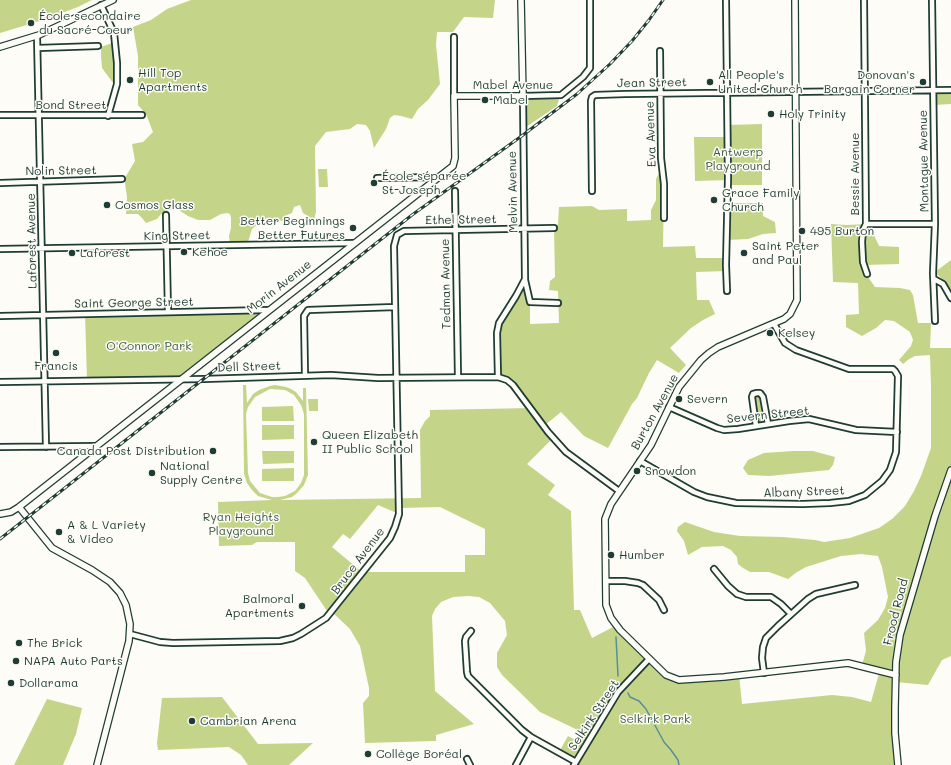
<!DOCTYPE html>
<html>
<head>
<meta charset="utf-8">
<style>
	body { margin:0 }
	canvas { display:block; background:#fdfcf7 }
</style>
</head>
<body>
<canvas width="951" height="765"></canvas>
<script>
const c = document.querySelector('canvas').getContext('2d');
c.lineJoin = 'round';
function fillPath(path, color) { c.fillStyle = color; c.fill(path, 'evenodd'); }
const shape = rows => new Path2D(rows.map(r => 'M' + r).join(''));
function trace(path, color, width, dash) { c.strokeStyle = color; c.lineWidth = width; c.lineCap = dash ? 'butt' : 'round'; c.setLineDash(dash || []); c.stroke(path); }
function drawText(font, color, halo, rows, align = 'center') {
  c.font = font + ' Mali,sans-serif'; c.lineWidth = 3; c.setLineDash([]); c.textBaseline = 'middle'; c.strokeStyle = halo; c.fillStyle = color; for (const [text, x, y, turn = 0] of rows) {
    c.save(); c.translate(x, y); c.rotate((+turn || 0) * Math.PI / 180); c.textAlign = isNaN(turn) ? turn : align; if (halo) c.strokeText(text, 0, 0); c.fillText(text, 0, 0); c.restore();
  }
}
fillPath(shape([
	[0,0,92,0,78,7,43,20,0,33],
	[191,0,495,0,493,18,464,17,453,32,437,32,436,45,440,84,428,100,418,109,412,119,401,116,394,115,390,118,386,129,374,148,370,131,366,125,357,124,350,129,326,132,315,146,316,212,314,220,303,213,300,205,294,207,292,213,285,216,283,221,267,218,260,222,252,229,247,245,230,245,229,236,231,228,231,218,230,214,227,213,221,214,210,220,198,220,188,216,177,209,169,210,161,214,157,219,146,223,142,218,138,214,126,214,127,197,125,183,126,176,135,161,132,144,143,142,153,132,146,114,138,105,138,56,133,27,151,20,167,9],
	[115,42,116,87,102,68,101,56,101,47],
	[933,90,951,90,951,104,933,105],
	[560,96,557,106,523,129,523,97],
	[762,124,762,185,729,185,728,180,695,181,694,137,728,137,728,125],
	[662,167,664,184,663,247,695,246,696,258,726,258,727,271,696,272,697,300,709,300,715,314,703,320,691,328,670,348,686,365,679,373,657,360,649,373,637,398,632,404,608,448,584,436,561,412,544,426,553,438,527,464,555,485,548,495,571,511,574,610,580,610,592,638,617,625,659,669,679,680,739,675,742,704,832,695,852,697,871,702,880,670,862,665,866,651,864,633,878,620,885,608,888,597,882,567,878,556,861,554,841,556,806,567,797,572,788,579,769,572,750,572,743,568,738,564,737,557,731,550,723,546,702,547,688,555,684,541,677,531,678,527,685,522,714,532,740,536,783,537,815,540,824,542,850,538,879,528,892,519,905,506,914,491,921,476,931,448,931,386,930,355,915,356,909,359,903,364,899,360,911,346,913,340,910,332,894,321,885,320,876,328,862,336,846,327,846,315,859,314,858,283,833,282,831,224,846,225,869,224,879,246,899,247,899,264,864,265,866,274,875,287,900,288,910,290,913,295,918,323,931,323,930,348,951,348,951,656,942,660,928,685,896,682,898,765,574,765,575,761,559,752,568,736,577,741,582,732,540,712,502,675,497,667,497,653,507,635,505,621,490,603,479,597,469,596,453,597,441,602,435,609,432,616,435,691,474,724,436,735,436,741,365,743,363,703,369,696,369,688,360,646,350,629,332,612,329,614,305,578,295,571,295,542,257,542,252,545,219,546,218,502,272,500,258,496,252,490,247,483,244,474,243,385,246,385,247,403,253,394,259,390,270,386,275,385,286,387,291,389,296,392,303,401,303,388,306,388,308,475,304,485,297,493,292,497,280,500,421,498,420,430,425,421,430,416,430,410,531,408,519,391,498,376,498,328,525,279,530,302,530,324,559,323,558,291,549,290,550,281,555,277,554,228,558,224,559,207,592,206,599,210,627,209,627,221,651,220,651,210,656,200,656,179],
	[270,389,285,390,294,395,301,405,304,414,304,475,301,483,295,491,285,496,278,497,272,497,260,493,250,481,248,473,246,414,248,407,255,397],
	[378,505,399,514,400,508,440,507,485,529,485,555,465,555,465,572,362,572,332,547,343,534,350,539],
	[318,169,327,169,328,187,319,187],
	[728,203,763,203,763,216,775,222,776,233,763,234,748,239,727,240],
	[951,260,951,294,944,281,935,272],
	[268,310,180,379,87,380,85,313],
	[760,394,768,423,756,425,754,395],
	[308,399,318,399,318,411,309,411],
	[293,406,294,421,262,421,262,407],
	[262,425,294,425,294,439,262,440],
	[262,451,294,451,294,463,263,464],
	[793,451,813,451,835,457,833,465,829,470,769,476,748,475,743,468,748,460,764,453],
	[294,468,294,481,262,481,262,469],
	[222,697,258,744,313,743,289,765,248,765,241,755,229,747,158,750,157,743,162,698],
	[47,699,82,708,76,734,63,765,14,765]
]), '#c4d58a');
trace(shape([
	[616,637,618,676],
	[628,693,630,697,639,701,646,709,664,742,671,750,678,760,679,765]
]), '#598e9b', 1.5);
const minor = shape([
	[726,0,728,178,726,265,727,291],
	[864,0,866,224,863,230,862,242,863,262,867,274],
	[932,0,935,224,933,273,935,321],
	[101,5,114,33,117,63,117,84,108,116],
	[37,36,46,447],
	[454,37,454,96],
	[38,48,98,46],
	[660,51,661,158,664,184,664,218],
	[0,115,142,115],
	[377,178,439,177],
	[0,183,122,179],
	[455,191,458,377],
	[592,191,591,101,592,97,595,95,625,94,951,90],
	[166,215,168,312],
	[866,224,935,224],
	[0,249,354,243],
	[934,279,943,284,951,298],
	[525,280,530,302,558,303],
	[0,316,268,310],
	[305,375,304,316,308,310,395,307],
	[498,377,497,333,499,323,516,296,525,279,523,96,561,95,583,77,590,68,590,0],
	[0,382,204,379,331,375,378,378,498,377,507,380,513,385,548,432,566,452,619,491],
	[669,407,717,428,724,430,738,429,789,421,809,419,856,430,897,432],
	[756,426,752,397,753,394,757,393,760,393,763,397,768,424],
	[0,447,96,446],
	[640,461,694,492,707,497,736,503,803,504,830,503,849,501,865,495,882,481,890,470,896,452,898,376,895,371,893,369,849,369,796,350,785,343,774,324],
	[714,569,728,586,737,594,746,597,771,597,781,604,791,614],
	[606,581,625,581,638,583,643,585,659,600,664,610],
	[471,631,466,637,465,641,467,672,468,676,522,730,531,737,576,762],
	[130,634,160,642,173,643,280,641,293,638,301,634,326,618,390,538,395,527,399,514,394,246,397,235,404,231,554,228],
	[764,673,762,658,763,647,766,638,778,626,808,599,816,594,855,585],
	[467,759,470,765],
	[516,765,531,737],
	[574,765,618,692,649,659]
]);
const tertiary = shape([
	[795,0,797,300,790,314,784,319,718,347,709,353,701,360,679,387,651,445,611,504,605,519,606,605,611,618,620,630,666,675,679,680,724,677,848,663,896,675],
	[0,47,39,35,113,0],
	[19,507,52,548,92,570,110,582,120,593,126,605,130,624,129,641,97,765],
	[0,514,11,512,19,507,453,166,455,158,454,96,523,96,521,0],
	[898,765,895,733,895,708,896,662,900,635,935,516,951,470]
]);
trace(minor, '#1f3d34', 8);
trace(tertiary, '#1f3d34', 8);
trace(minor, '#fdfcf7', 4.5);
trace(tertiary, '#fdfcf7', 5.5);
const rail = shape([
	[0,539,412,215,523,135,577,94,610,64,632,41,649,20,663,0]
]);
trace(rail, '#1f3d34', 3);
trace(rail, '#fdfcf7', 1.5, [4.5]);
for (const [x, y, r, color] of [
	[31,23,4,"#1f3d34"],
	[130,80,4,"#1f3d34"],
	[710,82,4,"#1f3d34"],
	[923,82,4,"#1f3d34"],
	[485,100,4,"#1f3d34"],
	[771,114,4,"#1f3d34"],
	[374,183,4,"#1f3d34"],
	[714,200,4,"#1f3d34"],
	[107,205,4,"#1f3d34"],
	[353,228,4,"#1f3d34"],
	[802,231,4,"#1f3d34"],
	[184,252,4,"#1f3d34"],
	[72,253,4,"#1f3d34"],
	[744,253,4,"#1f3d34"],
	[770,333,4,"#1f3d34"],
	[56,353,4,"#1f3d34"],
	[679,399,4,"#1f3d34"],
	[314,442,4,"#1f3d34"],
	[213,451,4,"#1f3d34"],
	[637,471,4,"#1f3d34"],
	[152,473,4,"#1f3d34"],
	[59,532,4,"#1f3d34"],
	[611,555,4,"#1f3d34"],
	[302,606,4,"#1f3d34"],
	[19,643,4,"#1f3d34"],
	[16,661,4,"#1f3d34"],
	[11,683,4,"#1f3d34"],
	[192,721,4,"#1f3d34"],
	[368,754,4,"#1f3d34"]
]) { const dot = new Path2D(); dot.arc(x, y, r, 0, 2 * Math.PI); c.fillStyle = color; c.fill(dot); trace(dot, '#fdfcf7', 1.5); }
drawText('12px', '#1f3d34', '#fdfcf7', [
	["École secondaire",39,16],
	["du Sacré-Coeur",39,30],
	["Hill Top",138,73],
	["Apartments",138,87],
	["All People's",718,75],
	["United Church",718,89],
	["Donovan's",915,75,"right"],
	["Bargain Corner",915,89,"right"],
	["Mabel",493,100],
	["Holy Trinity",779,114],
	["École séparée",382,176],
	["St-Joseph",382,190],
	["Grace Family",722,193],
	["Church",722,207],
	["Cosmos Glass",115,205],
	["Better Beginnings",345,221,"right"],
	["Better Futures",345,235,"right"],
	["495 Burton",810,231],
	["Saint Peter",752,246],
	["and Paul",752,260],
	["Kehoe",192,252],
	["Laforest",80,253],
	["Kelsey",778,333],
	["Francis",56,366,"center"],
	["Severn",687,399],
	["Queen Elizabeth",322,435],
	["II Public School",322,449],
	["Canada Post Distribution",205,451,"right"],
	["National",160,466],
	["Supply Centre",160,480],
	["Snowdon",645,471],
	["A & L Variety",67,525],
	["& Video",67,539],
	["Humber",619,555],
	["Balmoral",294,599,"right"],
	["Apartments",294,613,"right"],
	["The Brick",27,643],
	["NAPA Auto Parts",24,661],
	["Dollarama",19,683],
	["Cambrian Arena",200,721],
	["Collège Boréal",376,754]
], 'left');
drawText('12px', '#1f3d34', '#fdfcf7', [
	["Jean Street",652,83,-1],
	["Mabel Avenue",513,85],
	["Bond Street",71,105],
	["Eva Avenue",651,134,-92],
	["Montague Avenue",924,161,-91],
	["Nolin Street",61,171,-1],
	["Bessie Avenue",855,174,-90],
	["Melvin Avenue",513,192,-91],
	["Ethel Street",461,220,-1],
	["King Street",177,236,-1],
	["Laforest Avenue",32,241,-91],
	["Tedman Avenue",446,284,-91],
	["Morin Avenue",279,287,-38],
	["Saint George Street",134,303,-1],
	["Dell Street",249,367,-2],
	["Burton Avenue",655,412,-61],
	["Severn Street",768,415,-6],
	["Albany Street",804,492,-2],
	["Bruce Avenue",358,561,-53],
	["Frood Road",896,612,-76],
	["Selkirk Street",594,715,-57]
]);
drawText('12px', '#405b45', '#fdfcf7', [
	["Antwerp",738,152],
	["Playground",738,166],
	["O'Connor Park",149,346],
	["Ryan Heights",241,517],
	["Playground",241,531],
	["Selkirk Park",655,719]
]);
</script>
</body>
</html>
